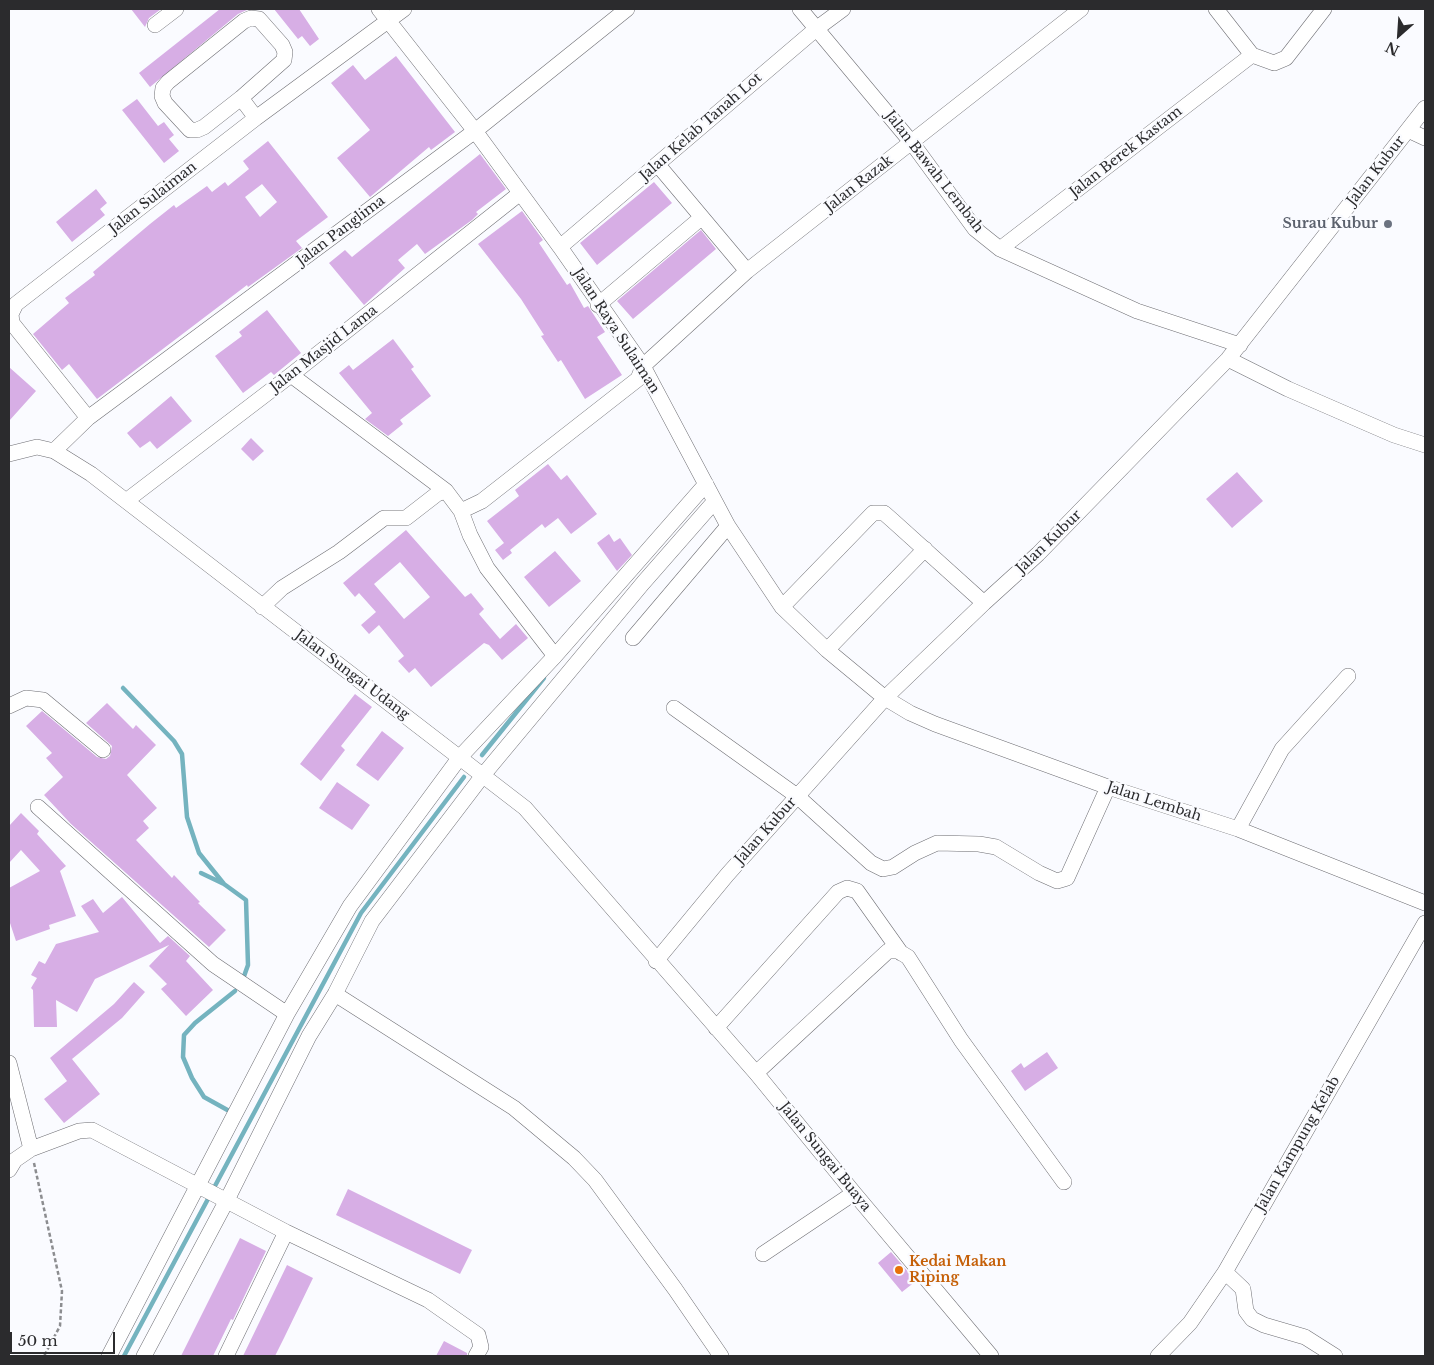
<!DOCTYPE html>
<html>
<head>
<meta charset="utf-8">
<style>
	body { margin:0 }
	#map { position:relative; width:1434px; height:1365px; overflow:hidden; background:#fafbff; font-family:"Libre Baskerville",serif }
	canvas { display:block }
	.frame { position:absolute; inset:0; border:10px solid #2b2b2d; pointer-events:none }
	.north { position:absolute; left:1374px; top:10px; width:50px; height:50px; -webkit-text-stroke:4px #fafbff; paint-order:stroke; rotate:206deg; font-size:14px; font-weight:700; line-height:20px; text-align:center; color:#2b2b2d }
	.north::after { content:''; display:block; margin:auto; width:18px; height:22px; background:#2b2b2d; clip-path:polygon(50% 0,100% 100%,50% 72%,0 100%) }
	.scale { position:absolute; left:10px; top:1332px; width:105px; height:22px; box-sizing:border-box; border:2px solid #2b2b2d; border-top:0; padding-left:6px; font-size:15px; line-height:18px; white-space:nowrap; color:#2b2b2d; -webkit-text-stroke:4px #fafbff; paint-order:stroke }
</style>
</head>
<body>
<div id="map">
<canvas width="1434" height="1365"></canvas>
<div class="frame"></div>
<div class="north">N</div>
<div class="scale">50 m</div>
</div>
<script>
const c = document.querySelector('canvas').getContext('2d');
c.lineJoin = 'round';
const shape = rows => new Path2D(rows.map(r => 'M' + r).join(''));
function trace(path, color, width, dash) { c.strokeStyle = color; c.lineWidth = width; c.lineCap = dash ? 'butt' : 'round'; c.setLineDash(dash || []); c.stroke(path); }
function fillPath(path, color) { c.fillStyle = color; c.fill(path, 'evenodd'); }
function drawText(font, color, halo, rows, align = 'center') {
  c.font = font + ' "Libre Baskerville",serif'; c.lineWidth = 4.5; c.setLineDash([]); c.textBaseline = 'middle'; c.strokeStyle = halo; c.fillStyle = color; for (const [text, x, y, turn = 0] of rows) {
    c.save(); c.translate(x, y); c.rotate((+turn || 0) * Math.PI / 180); c.textAlign = isNaN(turn) ? turn : align; if (halo) c.strokeText(text, 0, 0); c.fillText(text, 0, 0); c.restore();
  }
}
trace(shape([
	[123,688,174,741,182,754,187,817,199,853,224,884],
	[482,755,544,678],
	[201,873,224,884,246,900,248,965,243,979],
	[231,1112,204,1097,192,1078,183,1057,184,1035,195,1023,235,991],
	[124,1356,361,913,464,777]
]), '#74b3bf', 4.5);
fillPath(shape([
	[131,9,161,9,149,18,145,27],
	[220,9,249,9,238,14,150,87,139,73],
	[274,9,299,9,319,39,310,46,302,36,298,39],
	[396,56,455,132,431,150,429,147,370,197,337,158,370,130,331,83,353,65,365,80],
	[137,99,158,126,164,122,174,135,169,139,179,151,164,163,122,110],
	[268,141,328,217,296,241,302,248,248,287,247,285,97,399,69,364,62,370,33,334,69,303,65,298,95,275,93,272,150,224,174,205,176,208,207,186,212,192,225,182,228,186,249,169,243,161],
	[262,184,277,202,260,217,245,197],
	[480,154,506,189,476,212,478,214,472,220,425,254,417,244,398,260,405,268,364,305,329,263,345,250,352,257],
	[654,182,672,203,597,265,580,243],
	[96,189,107,203,100,209,105,215,72,242,56,222],
	[522,211,543,240,539,243,567,285,570,283,584,308,588,306,605,332,597,337,622,375,585,399,561,360,558,362,541,336,544,335,521,299,478,244],
	[701,230,716,249,633,319,617,301],
	[267,310,301,353,274,375,271,372,243,393,215,356,242,336,239,332],
	[393,339,414,367,411,369,431,396,400,420,403,424,388,436,365,419,372,413,339,373,349,365,353,370],
	[9,367,36,391,9,421],
	[171,396,192,421,157,449,150,441,140,448,127,433],
	[251,438,264,451,253,461,241,449],
	[548,464,561,480,567,475,597,514,571,534,558,518,545,528,542,524,510,550,508,547,512,553,503,560,495,550,504,543,487,521,519,496,515,490],
	[1237,472,1263,501,1232,528,1206,499],
	[406,530,465,597,471,593,484,609,479,614,500,639,516,624,528,638,502,660,489,645,484,643,431,687,415,668,409,673,398,661,404,656,379,625,369,634,361,625,376,612,359,593,355,597,343,583],
	[400,562,430,597,404,619,374,584],
	[609,534,614,542,620,538,632,555,617,571,597,543],
	[555,551,581,581,549,607,524,577],
	[355,694,372,707,341,746,345,750,321,781,300,764],
	[107,703,133,729,136,725,156,745,127,775,157,808,143,821,149,828,136,840,172,878,174,875,200,902,198,903,226,930,209,947,71,824,44,795,63,777,46,758,52,753,26,726,42,711,97,757,106,759,110,756,112,746,86,723],
	[382,731,404,748,378,781,356,765],
	[337,782,370,805,352,830,319,808],
	[21,813,39,831,37,834,66,866,60,871,76,916,49,925,50,929,16,941,9,920,9,888,40,871,21,850,9,863,9,826],
	[122,897,160,943,168,936,190,956,186,961,213,990,186,1016,161,989,167,984,149,966,169,945,95,979,77,1012,56,1000,57,1027,34,1027,33,990,31,988,37,978,31,975,39,961,45,964,56,944,99,932,81,906,93,899,103,913],
	[134,982,145,992,122,1018,72,1059,100,1094,64,1123,44,1099,67,1081,50,1058,114,1004],
	[1047,1052,1058,1068,1025,1091,1011,1071,1021,1063,1024,1068],
	[348,1189,472,1250,460,1274,336,1215],
	[240,1238,266,1251,233,1320,231,1319,213,1356,181,1356],
	[891,1252,916,1281,902,1292,878,1263],
	[287,1265,313,1278,284,1338,275,1356,243,1356],
	[444,1341,467,1353,467,1356,436,1356]
]), '#d7aee5');
const minor = shape([
	[379,9,475,131,560,247,643,366,728,526,782,607,827,650,885,698,910,713,935,724,1108,787,1238,829,1425,903],
	[800,9,912,143,975,229,1000,249,1137,311,1240,345],
	[1216,9,1252,55],
	[155,25,176,9],
	[1252,55,1274,63,1286,58,1324,9],
	[241,98,284,60,285,52,282,45,259,19,251,18,244,21,168,82,163,88,162,96,165,103,190,130,197,130,204,127,241,98,256,118],
	[1408,130,1425,138],
	[658,165,747,271],
	[560,247,816,29,843,9],
	[1000,249,1252,55],
	[598,305,701,218],
	[1228,359,1288,389,1394,435,1425,445],
	[291,375,446,491,461,511,470,535,487,568,555,656],
	[88,418,12,323,11,314,16,304,256,118,404,9],
	[54,451,88,418,475,131,627,9],
	[9,454,37,447,54,451,91,474,525,808,756,1073,854,1193,991,1356],
	[126,501,291,375,519,194],
	[461,511,482,501,638,379,643,366,747,271,1081,9],
	[262,607,282,588,339,552,384,518,406,518,437,494,446,491],
	[782,607,873,513,884,513,892,520,984,603],
	[633,638,728,526],
	[827,650,925,549],
	[9,706,26,698,43,700,103,750],
	[674,708,797,796,871,863,883,869,893,867,915,853,937,843,979,844,996,847,1039,873,1057,881,1067,878,1108,787],
	[38,807,213,964,287,1014],
	[1238,829,1282,749,1348,676],
	[656,961,727,875,885,698,984,603,1038,554,1228,359,1425,108],
	[335,994,514,1108,574,1158,595,1180,675,1289,721,1356],
	[716,1028,838,892,847,888,857,891,901,953],
	[9,1063,31,1149],
	[756,1073,888,951,898,951,908,957,961,1040,1064,1182],
	[9,1170,15,1160,31,1149,79,1131,92,1130,286,1232,428,1300,478,1335,481,1347,476,1356],
	[763,1254,854,1193],
	[1225,1272,1243,1289,1246,1311,1252,1319,1264,1325,1305,1337,1335,1356],
	[109,1356,287,1014,350,906,460,757,555,656,706,484],
	[144,1356,227,1200,309,1036,335,994,372,921,484,774,643,583,714,502],
	[226,1356,286,1232],
	[1158,1356,1190,1323,1225,1272,1425,923]
]);
trace(minor, '#6e6e73', 16);
trace(shape([
	[34,1163,62,1291,60,1326,44,1356]
]), '#8c8d90', 2.5, [4, 2.5]);
trace(minor, '#fff', 15);
for (const [x, y, r, color] of [
	[1388,224,5,"#6b7280"],
	[899,1270,5,"#e8710a"]
]) { const dot = new Path2D(); dot.arc(x, y, r, 0, 2 * Math.PI); c.fillStyle = color; c.fill(dot); trace(dot, '#fafbff', 2); }
drawText('14px', '#2b2b2d', '#fafbff', [
	["Jalan Kelab Tanah Lot",701,127,-41],
	["Jalan Berek Kastam",1126,152,-38],
	["Jalan Kubur",1376,171,-52],
	["Jalan Bawah Lembah",934,172,52],
	["Jalan Razak",859,184,-38],
	["Jalan Sulaiman",153,198,-38],
	["Jalan Panglima",341,231,-37],
	["Jalan Raya Sulaiman",616,331,57],
	["Jalan Masjid Lama",324,349,-38],
	["Jalan Kubur",1049,542,-44],
	["Jalan Sungai Udang",352,675,37],
	["Jalan Lembah",1154,802,18],
	["Jalan Kubur",766,831,-48],
	["Jalan Kampung Kelab",1298,1144,-60],
	["Jalan Sungai Buaya",825,1157,51]
]);
drawText('bold 14px', '#5b616d', '#fafbff', [
	["Surau Kubur",1378,224]
], 'right');
drawText('bold 14px', '#c56008', '#fafbff', [
	["Kedai Makan",909,1262],
	["Riping",909,1278]
], 'left');
</script>
</body>
</html>
